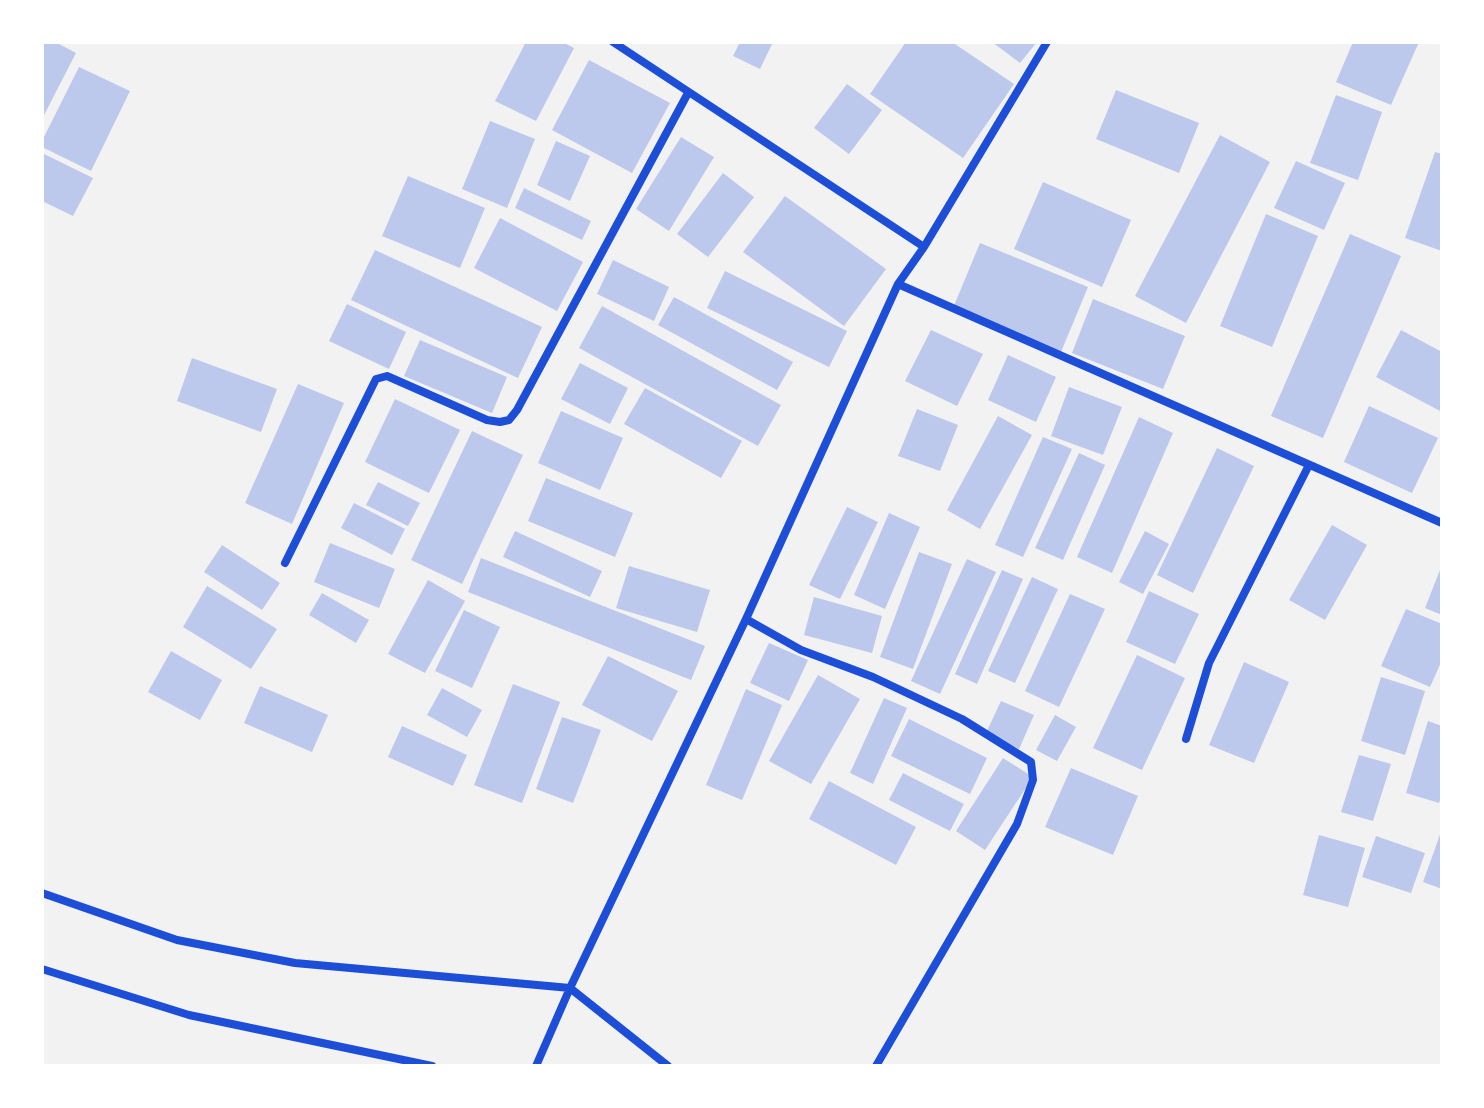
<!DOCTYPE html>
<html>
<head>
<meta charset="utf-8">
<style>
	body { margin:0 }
	#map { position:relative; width:1484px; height:1108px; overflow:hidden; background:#f2f2f2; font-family:Helvetica,sans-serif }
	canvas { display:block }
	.frame { position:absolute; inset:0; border:44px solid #fff; pointer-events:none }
</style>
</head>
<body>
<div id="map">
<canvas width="1484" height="1108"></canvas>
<div class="frame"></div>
</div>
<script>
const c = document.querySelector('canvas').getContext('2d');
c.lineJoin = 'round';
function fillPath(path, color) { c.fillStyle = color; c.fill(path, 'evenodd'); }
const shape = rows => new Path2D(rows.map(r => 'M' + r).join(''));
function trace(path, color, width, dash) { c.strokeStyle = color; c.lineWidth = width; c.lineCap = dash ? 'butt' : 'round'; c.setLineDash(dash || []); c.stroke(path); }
fillPath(shape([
	[42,42,55,42,76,53,42,119],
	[526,42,562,42,574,48,536,121,495,101],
	[740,42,773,42,760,69,733,56],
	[906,42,952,42,1014,84,963,158,870,94],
	[992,42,1037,42,1020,63],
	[1353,42,1419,42,1391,105,1336,82],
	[589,60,670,103,632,173,552,130],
	[79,67,130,91,91,171,42,147,42,141],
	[847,84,882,110,849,154,814,128],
	[1116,90,1199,123,1179,173,1096,139],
	[1336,95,1382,112,1358,180,1310,163],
	[490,121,535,139,507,208,462,189],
	[1220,135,1270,162,1186,323,1135,296],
	[681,137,714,157,669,231,636,209],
	[556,141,590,156,570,201,537,185],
	[1435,152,1442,154,1442,251,1405,238],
	[42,153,93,178,73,216,42,201],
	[1296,161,1345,183,1324,230,1274,208],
	[723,173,754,197,708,257,677,234],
	[408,176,485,208,460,268,382,236],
	[1043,182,1131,220,1102,287,1014,249],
	[524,188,591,221,582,240,515,208],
	[785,196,886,269,844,326,743,252],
	[1266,214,1318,236,1272,347,1220,326],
	[500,218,583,262,557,311,474,268],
	[1350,234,1401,256,1323,438,1271,416],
	[980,243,1088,287,1061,352,953,308],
	[375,250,542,327,518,378,351,300],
	[613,260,669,287,654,321,597,294],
	[725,271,847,331,829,367,707,308],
	[674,297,793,362,777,390,658,325],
	[1093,299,1185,336,1163,389,1072,353],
	[347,304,406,332,389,369,329,341],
	[602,306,781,405,758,446,579,348],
	[931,330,983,354,957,406,905,381],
	[1401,330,1442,352,1442,412,1376,377],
	[420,340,507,377,492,413,404,376],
	[1008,355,1056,377,1036,422,988,400],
	[192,358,277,389,261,432,177,401],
	[580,363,628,388,610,424,561,399],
	[298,384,344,403,292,524,245,503],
	[1069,387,1122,407,1103,455,1051,436],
	[645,388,742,441,721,478,624,424],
	[395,399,460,430,429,493,365,462],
	[1369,406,1438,438,1412,493,1344,462],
	[917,409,958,425,940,471,898,456],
	[561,411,623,438,600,490,538,463],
	[998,416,1032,435,980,529,947,510],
	[1139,417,1173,433,1112,573,1077,557],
	[472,431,523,455,462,584,411,560],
	[1043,437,1072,449,1023,557,995,545],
	[1217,448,1254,466,1193,593,1157,575],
	[1079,453,1105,465,1063,560,1035,548],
	[546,478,633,513,615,557,528,521],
	[378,482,420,503,408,526,366,505],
	[354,503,405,529,392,555,341,528],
	[847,507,878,522,840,599,809,585],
	[889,513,920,527,885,609,854,595],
	[1332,525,1367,545,1325,620,1289,600],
	[515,531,602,571,590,597,503,557],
	[1145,531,1169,544,1143,594,1119,582],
	[330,543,395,569,379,608,314,582],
	[222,545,280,583,262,610,204,572],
	[919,552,952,564,913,669,880,657],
	[481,558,705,646,691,680,468,592],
	[967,559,996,572,940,694,911,681],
	[1442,565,1442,615,1425,608],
	[629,566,710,590,697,632,616,608],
	[1002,570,1023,579,977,684,955,674],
	[1032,577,1058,589,1015,683,988,671],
	[428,580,465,601,425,673,388,654],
	[207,586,277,629,251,669,183,627],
	[1149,591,1199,614,1175,664,1126,642],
	[322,593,369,620,356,643,309,615],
	[1070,594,1105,609,1059,707,1025,691],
	[814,597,882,616,872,653,804,635],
	[1406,609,1442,624,1442,660,1430,687,1381,666],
	[464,610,500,627,472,688,435,671],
	[769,643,808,660,789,701,750,683],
	[171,651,222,680,200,720,148,692],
	[1137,655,1185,678,1142,770,1093,748],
	[608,656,678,691,652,741,582,705],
	[1244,662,1289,682,1254,763,1209,745],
	[818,675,860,699,811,784,769,761],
	[1381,677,1425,691,1405,755,1361,741],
	[513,684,560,702,522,803,474,785],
	[260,686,328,715,312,752,244,723],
	[442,688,482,710,467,737,427,715],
	[746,689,782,705,742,800,706,785],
	[884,698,907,708,873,784,850,773],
	[1001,701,1034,715,1019,749,986,733],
	[1055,715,1076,727,1057,761,1036,750],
	[562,717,601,730,573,803,536,789],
	[909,719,987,758,970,794,891,756],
	[1428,721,1442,726,1442,794,1439,803,1406,793],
	[402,726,467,755,453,786,388,757],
	[1359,755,1391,764,1373,821,1341,812],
	[1003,758,1033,777,985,850,956,831],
	[1071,768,1138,796,1113,855,1045,827],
	[903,773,964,804,950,831,889,800],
	[829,781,916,827,896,865,809,819],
	[1442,829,1442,889,1423,882],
	[1319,835,1365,848,1348,907,1303,895],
	[1376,836,1425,853,1411,893,1362,877]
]), '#bdc9ec');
trace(shape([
	[613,42,924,247],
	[898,284,1442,523],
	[285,563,376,379,387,376,487,420,500,422,509,420,517,410,688,93],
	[746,619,801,650,873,677,962,719,1031,762,1033,780,1017,824,876,1066],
	[1186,739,1209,663,1309,465],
	[42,893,177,940,295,963,570,988,668,1066],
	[42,969,189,1015,432,1066],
	[536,1066,570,988,746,619,898,284,924,247,1047,42]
]), '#1d4ed8', 8);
</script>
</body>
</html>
